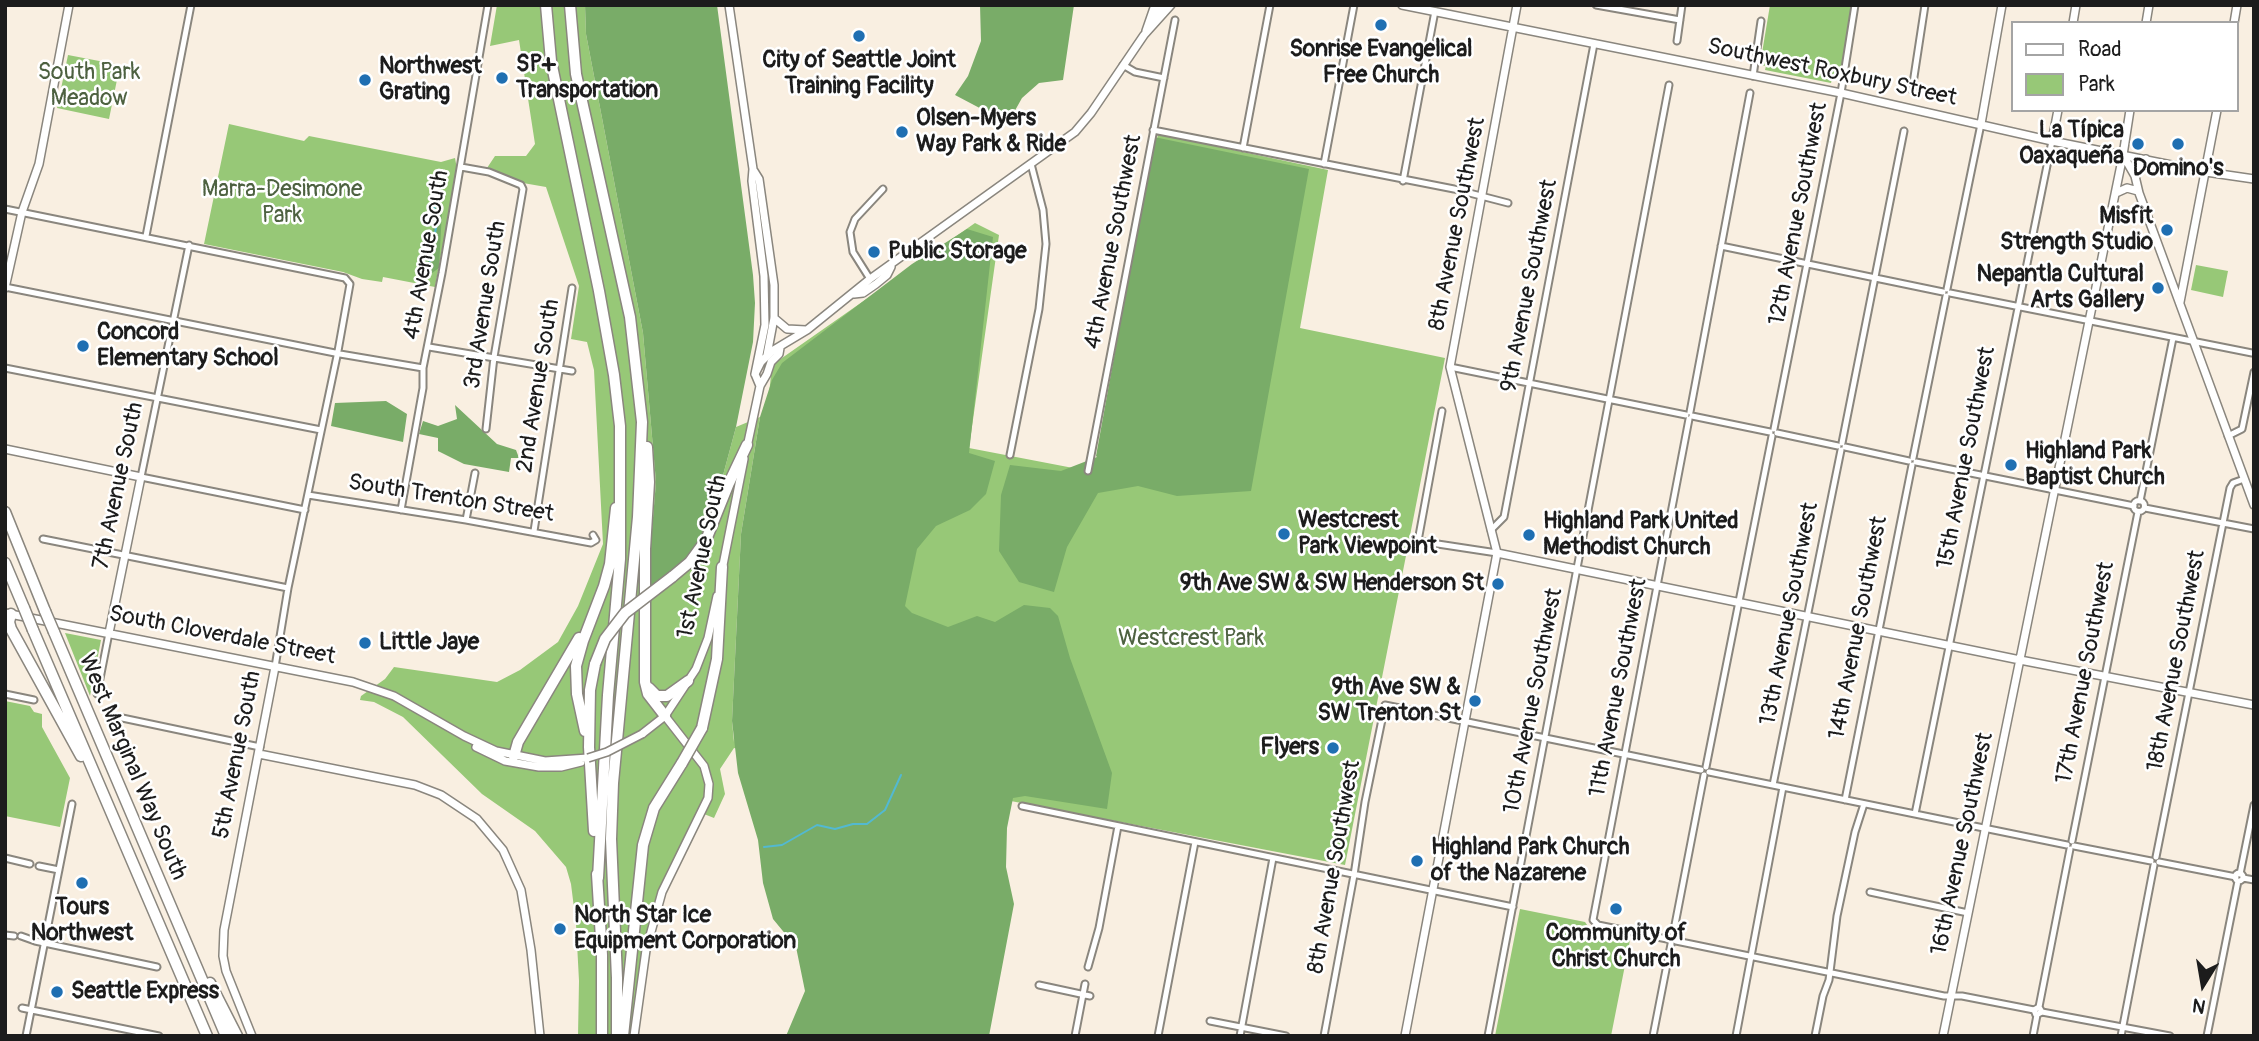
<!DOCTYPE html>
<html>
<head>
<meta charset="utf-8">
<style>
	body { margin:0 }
	#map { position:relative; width:2259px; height:1041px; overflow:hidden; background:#f9efe1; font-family:Pangolin,sans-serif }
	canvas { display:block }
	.frame { position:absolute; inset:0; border:7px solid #1c1c1c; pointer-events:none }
	.legend { position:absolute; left:2011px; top:21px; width:228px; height:91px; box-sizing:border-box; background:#fff; border:2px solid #a4a4a4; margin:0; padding:9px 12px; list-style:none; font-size:21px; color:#1c1c1c }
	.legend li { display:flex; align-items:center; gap:14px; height:35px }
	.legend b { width:35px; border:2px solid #a4a4a4 }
	.north { position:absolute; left:2168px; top:950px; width:70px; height:70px; -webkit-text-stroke:5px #fff; paint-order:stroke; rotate:191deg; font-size:19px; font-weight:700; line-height:28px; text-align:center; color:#1c1c1c }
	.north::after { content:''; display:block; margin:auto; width:24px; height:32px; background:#1c1c1c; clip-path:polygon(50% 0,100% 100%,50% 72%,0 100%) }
</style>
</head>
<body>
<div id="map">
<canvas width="2259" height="1041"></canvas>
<div class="frame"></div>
<ul class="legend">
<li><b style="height:9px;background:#fff"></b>Road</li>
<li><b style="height:19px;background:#97c877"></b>Park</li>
</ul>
<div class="north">N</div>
</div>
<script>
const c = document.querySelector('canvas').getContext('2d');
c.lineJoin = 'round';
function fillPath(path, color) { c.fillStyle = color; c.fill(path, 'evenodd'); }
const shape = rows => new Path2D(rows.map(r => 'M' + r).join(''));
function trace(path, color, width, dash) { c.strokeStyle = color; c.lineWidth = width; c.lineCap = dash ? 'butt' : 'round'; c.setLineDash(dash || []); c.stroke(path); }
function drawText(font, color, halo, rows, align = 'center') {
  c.font = font + ' Pangolin,sans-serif'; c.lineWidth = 5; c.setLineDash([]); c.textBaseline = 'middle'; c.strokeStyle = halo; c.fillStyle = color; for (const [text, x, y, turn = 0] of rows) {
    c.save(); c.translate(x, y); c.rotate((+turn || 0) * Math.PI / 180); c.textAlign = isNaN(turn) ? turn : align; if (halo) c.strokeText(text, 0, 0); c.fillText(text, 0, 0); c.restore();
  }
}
fillPath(shape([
	[497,5,585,5,586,34,643,333,656,482,647,588,715,505,736,427,760,417,741,534,732,721,734,742,772,365,975,223,999,235,969,448,1094,472,1158,134,1328,170,1300,328,1445,358,1345,865,734,748,720,769,725,794,714,818,699,812,668,869,654,904,643,947,630,1036,578,1036,579,981,576,924,571,884,566,867,535,831,482,794,403,717,374,702,360,700,361,696,385,679,394,667,497,682,520,670,558,642,578,606,603,544,594,370,587,342,571,339,579,286,546,187,523,183,487,168,495,156,526,156,535,144,519,40,490,46],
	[1770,5,1853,5,1847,46,1838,80,1832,79,1831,83,1765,70,1766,66,1760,65],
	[68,55,120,65,109,119,57,108],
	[229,124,304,141,309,136,441,162,455,158,457,169,435,287,383,277,382,282,362,279,343,272,204,244],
	[2196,265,2228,271,2223,297,2191,290],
	[65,633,101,640,90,696],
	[5,701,30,706,34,712,42,714,42,727,70,778,60,827,5,816],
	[1520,909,1585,922,1592,932,1630,940,1611,1036,1495,1036]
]), '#97c877');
fillPath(shape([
	[585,5,717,5,753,275,755,303,753,342,736,427,715,505,707,529,689,556,647,589,656,482,643,333,586,34],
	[980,5,1074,5,1063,80,1039,83,1022,98,1008,123,955,95,968,76,981,41],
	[1154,137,1309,169,1251,491,1177,496,1138,486,1098,493,1067,547,1054,592,1019,582,999,551,1001,495,1010,465,1061,471,1097,457,1096,456],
	[437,197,442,211,439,268,425,278,423,278,433,228,430,199],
	[967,229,993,237,969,453,995,461,986,494,970,510,936,526,917,549,905,606,912,613,948,627,977,616,995,622,1024,605,1050,608,1058,616,1070,658,1112,773,1107,809,1025,796,1013,798,1007,828,1006,867,1014,904,989,1036,786,1036,805,991,796,947,773,919,763,883,758,840,738,773,732,721,741,534,760,417,772,380,782,363,912,264],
	[386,401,407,414,403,442,331,426,335,403],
	[455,405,497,444,516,450,519,458,511,458,509,472,464,464,438,451,438,438,419,434,423,421,438,426,457,419]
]), '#79ac68');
trace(shape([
	[430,261,437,222,433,201],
	[764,847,782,845,817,825,835,829,853,824,867,824,885,810,901,775]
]), '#53b9d1', 2);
const street = shape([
	[1596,5,1680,20],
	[1677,41,1682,5],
	[1123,65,1135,72,1164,78],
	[1753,76,1761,21],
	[1912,90,1925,5],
	[1153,130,1454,189,1508,203],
	[1243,148,1270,5],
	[1324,164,1354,5],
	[461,167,489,172,521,185,523,189,494,357,486,429],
	[1403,181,1435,11],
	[5,209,345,278,350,284,338,351],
	[146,236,191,5],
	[189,245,141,477,305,510],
	[1721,246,1943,292],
	[870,279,853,252,850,232,855,219,883,189],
	[5,287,335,353],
	[1947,289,1981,124],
	[1950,293,2252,353],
	[429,347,572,371],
	[340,354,423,368],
	[1450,367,1686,415],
	[5,368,321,430],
	[1442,411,1418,541,1497,553],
	[1690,412,1750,93],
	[1692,416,1770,432],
	[1774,429,1841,93,1855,5],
	[1777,433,1838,446],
	[2228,436,2242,429,2254,372],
	[1842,443,1904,131],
	[1845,447,1909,461],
	[1010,455,1039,309,1046,244,1043,210,1031,164],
	[1913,458,1946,296],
	[1916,462,2134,506],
	[1088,471,1175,20],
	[308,495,466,520,591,543,596,540,593,535],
	'2133.5 506a5.5 5.5 0 1 1 11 0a5.5 5.5 0 1 1-11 0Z',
	[2140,501,2173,338],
	[2145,508,2254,529],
	[401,510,423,388,423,368,442,273,488,5],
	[466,520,475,473],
	[1491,530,1504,517,1594,44],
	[534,531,572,288],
	[43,539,288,588],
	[275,667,288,588,337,356],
	[5,694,34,700],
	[97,694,109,633],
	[108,715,260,747],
	[1706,767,1772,436],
	[1709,772,2067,845],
	[1773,785,1841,450],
	[1845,800,1912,465],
	[1022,806,1513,907],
	[1915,814,2052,141],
	[2072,841,2138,512],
	[2074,846,2151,861],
	[2156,857,2230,488,2233,483,2244,479],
	[5,858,30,864],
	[2159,862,2236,877],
	[39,866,59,870],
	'2235 877a4 4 0 1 1 8 0a4 4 0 1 1-8 0Z',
	[2240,874,2254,805],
	[2243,878,2254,880],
	[1870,892,1968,913],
	[5,935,14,936],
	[1673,935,1704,775],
	[21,936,35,941,157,967],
	[1667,939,1598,925,1593,920,1689,419],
	[1676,941,1944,996,1962,996,2034,1010,2039,1007,2042,1012,2036,1015,2034,1010],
	[1088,967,1099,928,1118,826],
	[1039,985,1090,996],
	[2039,1007,2070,849],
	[22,1008,159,1036],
	[2042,1012,2170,1036],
	[1210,1021,1286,1036],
	[26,1036,72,804],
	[1075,1036,1085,984],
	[1158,1036,1195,842],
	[1240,1036,1273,858],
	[1324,1036,1354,875,1365,802,1385,705,1701,770],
	[1488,1036,1669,85],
	[1653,1036,1671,944],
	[1736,1036,1783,787],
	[1815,1036,1823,996,1829,980,1837,916,1855,832,1864,804],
	[2033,1036,2037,1015],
	[2121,1036,2154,865],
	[2207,1036,2238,881]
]);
const secondary = shape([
	[729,5,753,169,752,181,764,276,765,325,755,374,760,386],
	[1402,5,1841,93,2052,141,2206,172,2254,179],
	[1156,17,1163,5],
	[2073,23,2076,5],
	[2146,23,2149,5],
	[2234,23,2237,5],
	[1146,31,1155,5],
	[1981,124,2002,5],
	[2052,141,2058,110],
	[2123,155,2135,176,2139,193,2254,505],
	[754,171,759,179,774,285,774,318,767,355],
	[2135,176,2146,159],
	[2116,193,2127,188,2138,191],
	[5,288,22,212,39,164,69,5],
	[854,294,863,293,876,284,887,275,891,267],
	[2180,302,2217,110],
	[774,318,787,329,806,330],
	[755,374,761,362,772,351,807,330,870,279,1075,132,1091,113,1144,35,1171,5],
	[747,447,760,386,767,374,771,362,779,354,780,348],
	[5,449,141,477,109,633],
	[1497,553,2020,660,2254,705],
	[722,570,744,459],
	[5,613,353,682,394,696,464,736,496,751,545,761,588,758],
	[642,734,665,716,696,669,708,638,717,596],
	[476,747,505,761,539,767,561,767,581,762],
	[259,754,415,785,441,795,477,819,503,850,521,890,531,950,540,1036],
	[252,1036,226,971,223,956,224,930,275,667],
	[634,1036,646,950,662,892,708,798,709,784,704,766,665,716],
	[1405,1036,1497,553,1450,367,1517,5],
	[1943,1036,2123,155,2130,110]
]);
const highway = shape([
	[546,5,551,61,599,291,614,375,620,426,620,559,608,695,598,878],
	[570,5,576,74,630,317,642,422,638,517,613,783,611,839,617,978,617,1036],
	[647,447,649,482,645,549,645,682,648,694,665,716],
	[5,512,45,611],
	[5,563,24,608],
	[672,577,690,562,706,540,729,483,747,445],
	[11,614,9,622,11,629,81,756],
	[33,630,207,1036],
	[54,632,226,1036],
	[649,688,657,696,667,696,688,681],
	[702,728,717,659,722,567],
	[585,731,577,694,576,666,583,641,604,586,610,564,616,508],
	[514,756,518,742,579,638],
	[594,831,589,747,590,690,595,664],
	[597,874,602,955,602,1036],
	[210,983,237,1036],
	[623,1036,643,845,654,808,682,763]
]);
trace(street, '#8a867e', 9);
trace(secondary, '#8a867e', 10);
trace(highway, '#8a867e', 13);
trace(street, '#fff', 5);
trace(secondary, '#fff', 7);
trace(highway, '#fff', 10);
const secondaryBridge = shape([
	[588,758,607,752,642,734]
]);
const highwayBridge = shape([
	[24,608,33,630],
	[45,611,54,632],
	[595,664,605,639,625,613,672,577],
	[682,763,702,728]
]);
trace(secondaryBridge, '#8a867e', 10, []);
trace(highwayBridge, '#8a867e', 13, []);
trace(secondaryBridge, '#fff', 7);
trace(highwayBridge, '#fff', 10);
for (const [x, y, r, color] of [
	[1381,25,7,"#1f6fb2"],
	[859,36,7,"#1f6fb2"],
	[502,78,7,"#1f6fb2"],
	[365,80,7,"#1f6fb2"],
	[902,132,7,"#1f6fb2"],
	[2138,144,7,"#1f6fb2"],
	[2178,144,7,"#1f6fb2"],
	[2167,230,7,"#1f6fb2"],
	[874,252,7,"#1f6fb2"],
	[2158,288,7,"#1f6fb2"],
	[83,346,7,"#1f6fb2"],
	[2011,465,7,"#1f6fb2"],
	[1284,534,7,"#1f6fb2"],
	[1529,535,7,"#1f6fb2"],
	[1498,584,7,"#1f6fb2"],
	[365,643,7,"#1f6fb2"],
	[1475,701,7,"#1f6fb2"],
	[1333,748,7,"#1f6fb2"],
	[1417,861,7,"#1f6fb2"],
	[82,883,7,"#1f6fb2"],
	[1616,909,7,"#1f6fb2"],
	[560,929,7,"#1f6fb2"],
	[57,992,7,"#1f6fb2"]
]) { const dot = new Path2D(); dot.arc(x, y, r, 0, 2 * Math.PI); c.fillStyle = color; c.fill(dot); trace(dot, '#fff', 2.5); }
drawText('bold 23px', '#1c1c1c', '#fff', [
	["Sonrise Evangelical",1381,50,"center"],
	["Free Church",1381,76,"center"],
	["City of Seattle Joint",859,61,"center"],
	["Training Facility",859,87,"center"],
	["SP+",516,65],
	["Transportation",516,91],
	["Northwest",379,67],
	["Grating",379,93],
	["Olsen-Myers",916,119],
	["Way Park & Ride",916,145],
	["La Típica",2124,131,"right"],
	["Oaxaqueña",2124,157,"right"],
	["Domino's",2178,169,"center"],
	["Misfit",2153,217,"right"],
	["Strength Studio",2153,243,"right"],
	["Public Storage",888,252],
	["Nepantla Cultural",2144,275,"right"],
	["Arts Gallery",2144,301,"right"],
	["Concord",97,333],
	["Elementary School",97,359],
	["Highland Park",2025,452],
	["Baptist Church",2025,478],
	["Westcrest",1298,521],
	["Park Viewpoint",1298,547],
	["Highland Park United",1543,522],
	["Methodist Church",1543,548],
	["9th Ave SW & SW Henderson St",1484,584,"right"],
	["Little Jaye",379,643],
	["9th Ave SW &",1461,688,"right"],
	["SW Trenton St",1461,714,"right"],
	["Flyers",1319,748,"right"],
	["Highland Park Church",1431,848],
	["of the Nazarene",1431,874],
	["Tours",82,908,"center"],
	["Northwest",82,934,"center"],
	["North Star Ice",574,916],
	["Equipment Corporation",574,942],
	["Community of",1616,934,"center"],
	["Christ Church",1616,960,"center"],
	["Seattle Express",71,992]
], 'left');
drawText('23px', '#4d6140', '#fff', [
	["South Park",89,73],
	["Meadow",89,99],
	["Marra-Desimone",282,190],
	["Park",282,216],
	["Westcrest Park",1191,639]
]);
drawText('23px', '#1c1c1c', '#fff', [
	["Southwest Roxbury Street",1832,73,12],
	["12th Avenue Southwest",1799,214,-79],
	["8th Avenue Southwest",1458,224,-79],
	["4th Avenue Southwest",1114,242,-79],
	["4th Avenue South",427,255,-80],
	["9th Avenue Southwest",1530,286,-79],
	["3rd Avenue South",486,305,-81],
	["2nd Avenue South",539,386,-81],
	["15th Avenue Southwest",1967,458,-79],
	["7th Avenue South",119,486,-78],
	["South Trenton Street",451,499,9],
	["1st Avenue South",703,557,-78],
	["13th Avenue Southwest",1790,614,-79],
	["14th Avenue Southwest",1859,628,-79],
	["South Cloverdale Street",222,636,11],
	["18th Avenue Southwest",2177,661,-79],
	["17th Avenue Southwest",2086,673,-79],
	["11th Avenue Southwest",1619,688,-79],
	["10th Avenue Southwest",1534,701,-79],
	["5th Avenue South",238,755,-79],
	["West Marginal Way South",132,767,67],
	["16th Avenue Southwest",1963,844,-78],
	["8th Avenue Southwest",1335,867,-80]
]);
</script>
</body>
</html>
